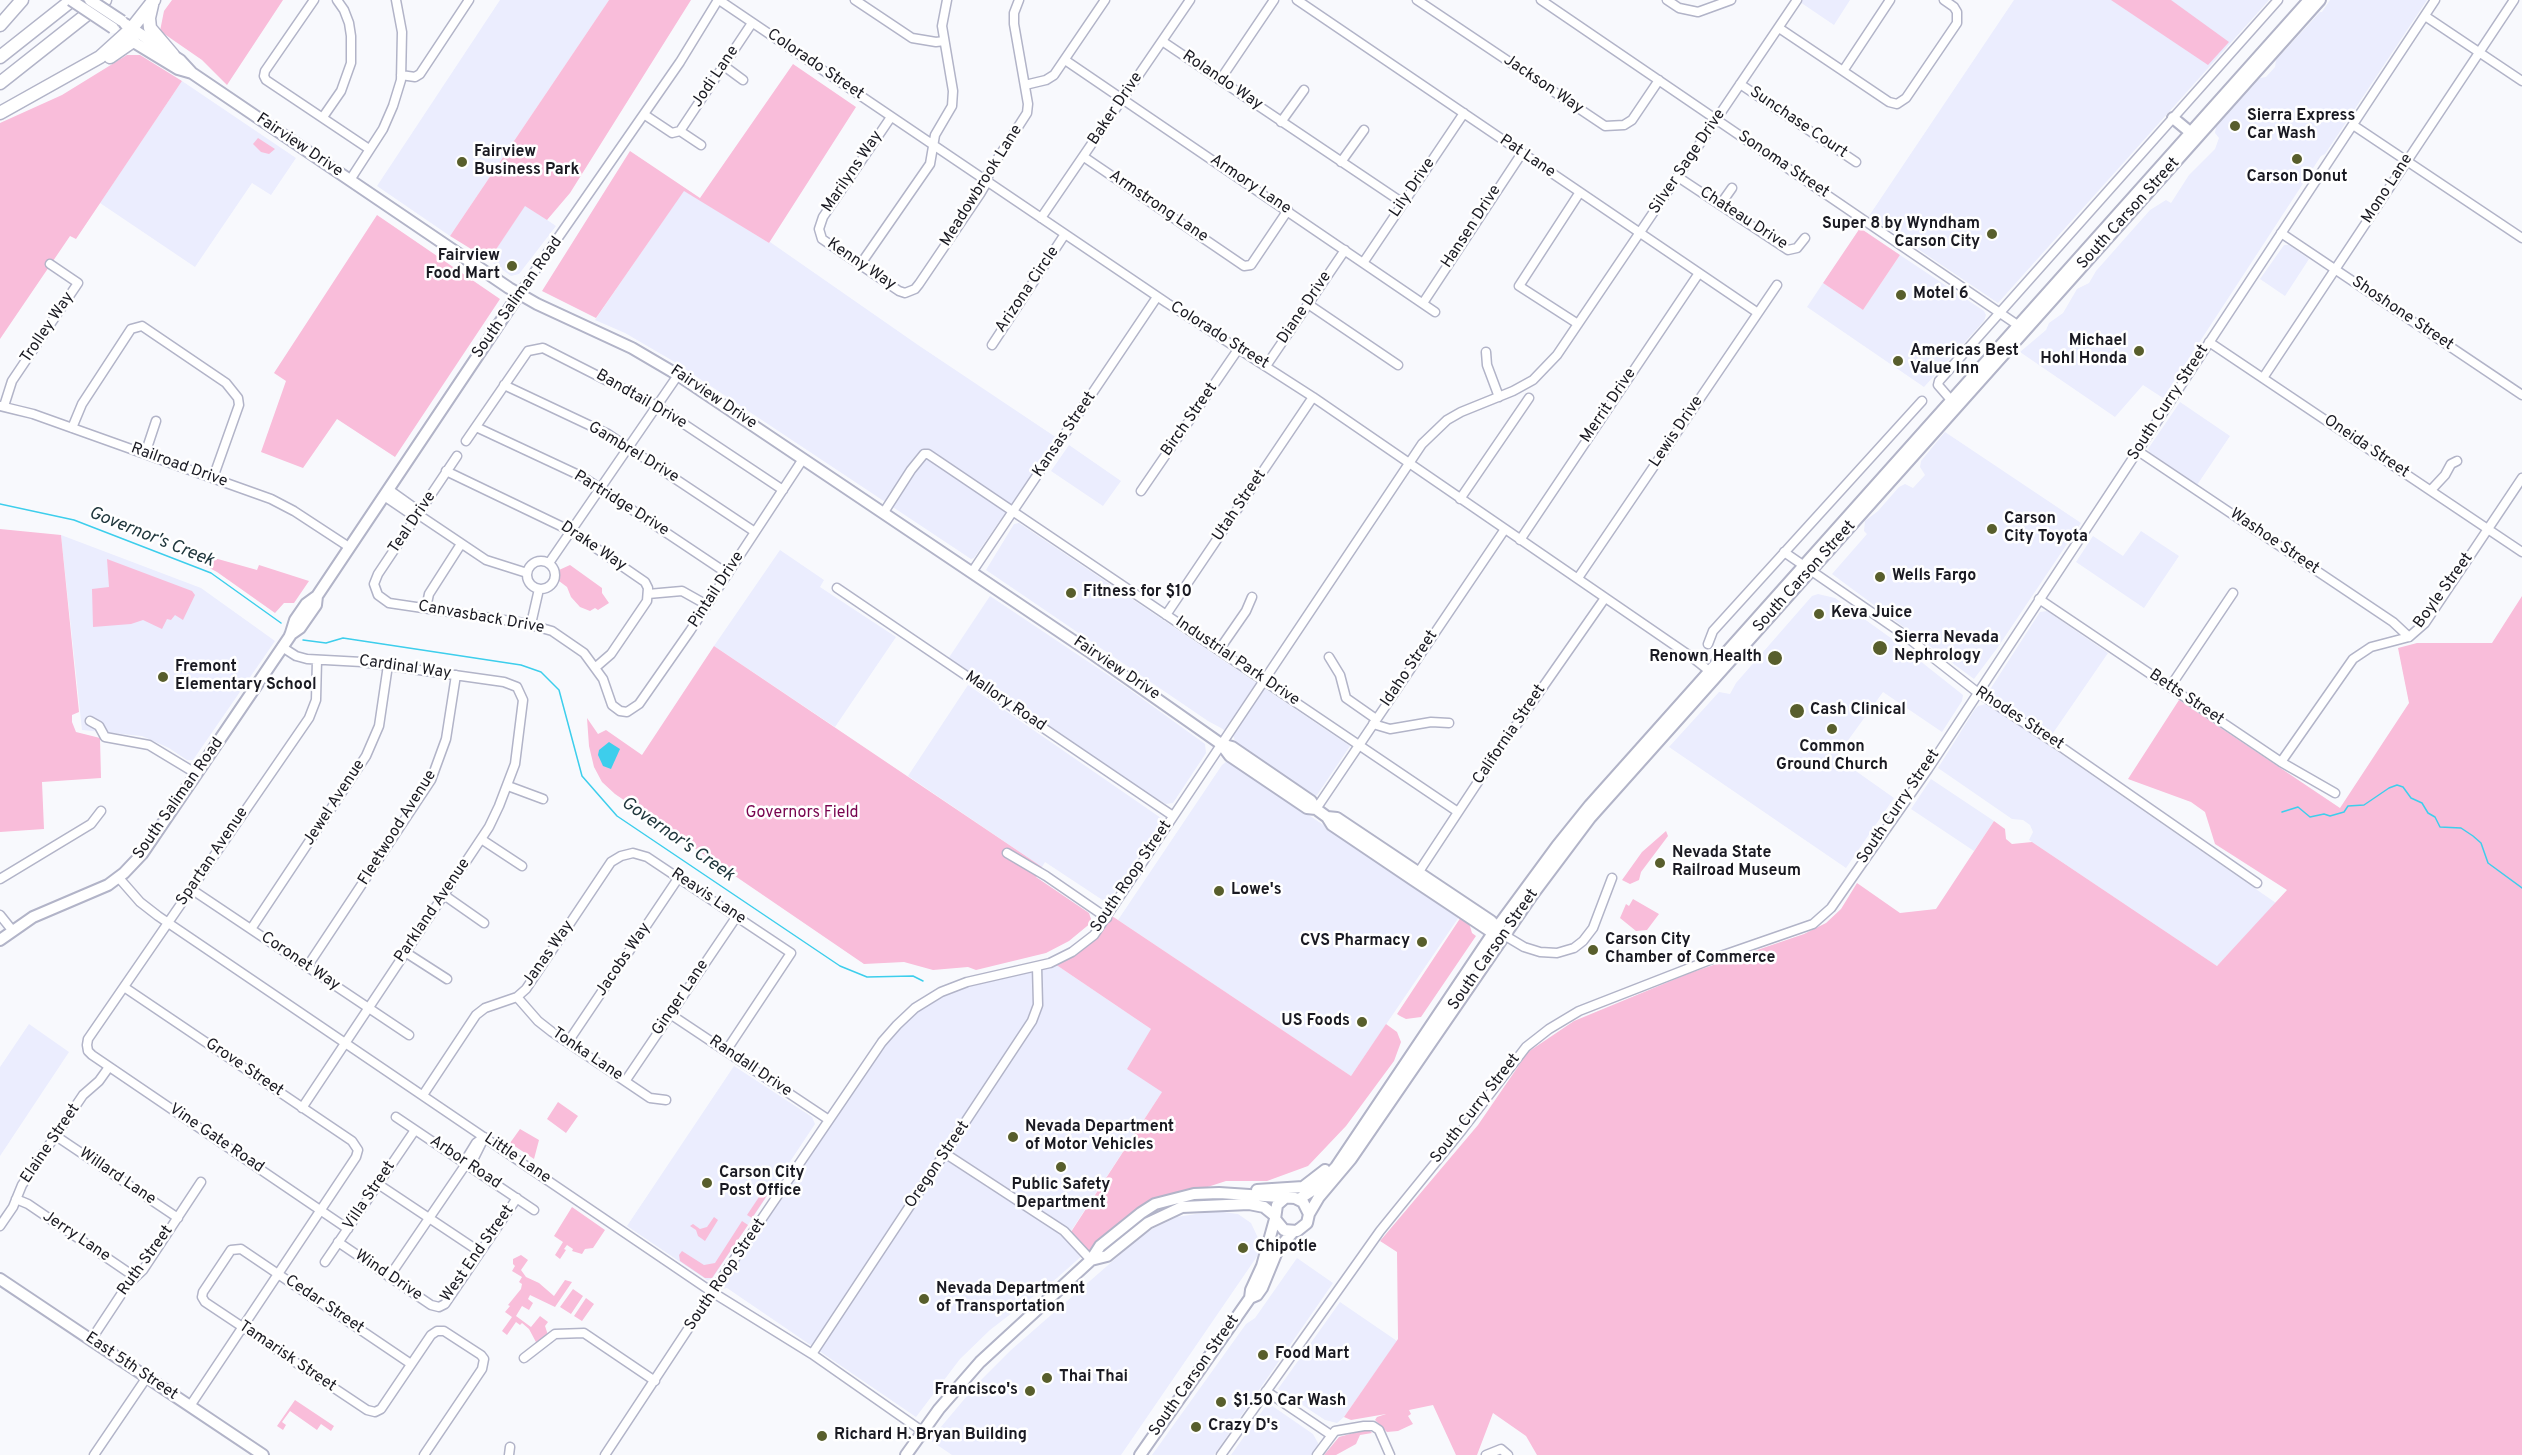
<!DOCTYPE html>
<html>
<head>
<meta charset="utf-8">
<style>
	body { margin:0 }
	canvas { display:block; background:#f8f9fd }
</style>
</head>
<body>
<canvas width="2522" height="1455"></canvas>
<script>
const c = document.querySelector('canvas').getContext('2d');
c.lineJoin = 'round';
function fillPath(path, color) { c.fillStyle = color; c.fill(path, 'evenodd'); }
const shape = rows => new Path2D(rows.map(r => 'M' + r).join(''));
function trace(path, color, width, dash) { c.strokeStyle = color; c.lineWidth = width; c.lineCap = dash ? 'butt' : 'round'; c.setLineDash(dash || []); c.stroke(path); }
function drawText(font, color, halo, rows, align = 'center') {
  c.font = font + ' Overpass,sans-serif'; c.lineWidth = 5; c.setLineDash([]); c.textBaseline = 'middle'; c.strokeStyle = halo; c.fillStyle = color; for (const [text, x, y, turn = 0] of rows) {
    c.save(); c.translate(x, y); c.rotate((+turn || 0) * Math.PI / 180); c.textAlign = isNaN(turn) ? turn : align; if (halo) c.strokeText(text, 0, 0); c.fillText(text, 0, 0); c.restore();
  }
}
fillPath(shape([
	[500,0,609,0,450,236,377,186],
	[1797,0,1850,0,1834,25],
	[2014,0,2269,0,1998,303,1869,216],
	[2330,0,2427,0,2325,154,2321,156,2163,398,2143,385,2115,417,2020,352,2046,330,2049,323,2063,313,2077,289,2089,283,2096,271,2150,210,2166,200,2171,203,2189,175,2215,149,2219,138,2215,133,2216,127,2260,78,2266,77,2275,67,2276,60,2320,12,2322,12],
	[182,81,296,158,271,195,252,183,195,267,100,203],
	[684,190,769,243,770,242,918,345,1057,438,974,558,971,559,673,361,625,333,595,320],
	[525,205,556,226,519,274,511,276,489,260],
	[2284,245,2289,245,2309,259,2285,296,2260,279],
	[1900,255,1984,311,1986,315,1984,321,1924,387,1807,307,1823,283,1863,310],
	[2180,402,2230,436,2197,485,2150,453,2148,449],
	[1945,432,2081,523,1998,647,1974,679,1832,574,1867,534,1864,531,1865,521,1878,511,1899,487,1905,484,1913,488,1925,475,1920,467,1921,461],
	[1069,445,1121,481,1103,506,1051,471],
	[1019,523,1350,746,1317,795,1314,797,1235,743,1234,737,1221,728,1208,721,986,570,1014,524],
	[2141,531,2179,556,2144,608,2076,562,2093,536,2123,556],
	[61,535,201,588,275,641,193,760,187,760,169,748,142,736,82,730],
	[780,550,824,580,820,587,896,637,835,727,714,646],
	[1818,594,1835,598,1895,641,1963,695,1962,701,1942,732,1883,692,1836,757,1894,798,1846,868,1669,747,1719,692,1730,694,1736,683,1812,596],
	[990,596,1126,687,1205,744,1206,753,1173,803,1166,804,1150,795,948,659],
	[2047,611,2108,653,2051,736,1992,697,1989,691,2040,612],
	[968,685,1161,818,1160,823,1107,903,1045,862,1042,867,908,776],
	[1986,704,2054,749,2276,903,2217,966,2029,840,2033,832,2030,825,2023,820,2012,819,1938,768,1975,709,1978,706],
	[1226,762,1232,763,1459,917,1351,1076,1118,920,1222,765],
	[1931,779,1994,821,1974,851,1911,809],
	[1052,962,1151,1029,1162,1092,1069,1234,1085,1253,1057,1278,990,1330,960,1359,916,1417,727,1288,712,1292,893,1030,937,994],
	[29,1024,69,1052,0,1156,0,1067],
	[734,1066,812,1117,815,1124,712,1279,707,1280,627,1226],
	[1215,1211,1238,1214,1251,1223,1259,1240,1258,1255,1121,1455,952,1455,930,1440,977,1384,1011,1350,1139,1238,1154,1228,1177,1217],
	[1297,1258,1333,1283,1214,1455,1152,1455,1246,1324,1255,1318],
	[1340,1302,1397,1341,1344,1417,1337,1423,1325,1420,1278,1389],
	[1268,1403,1313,1434,1318,1443,1318,1449,1314,1455,1231,1455]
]), '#ebedfe');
fillPath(shape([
	[172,0,283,0,227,85,202,60,160,31,164,11],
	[609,0,691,0,570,193,547,220,525,206,489,260,450,236],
	[2111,0,2171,0,2229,42,2208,65],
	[127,55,140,55,182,81,76,239,70,236,0,339,0,123,62,95],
	[793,64,856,107,769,243,684,191,596,318,542,291,630,151,700,198],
	[258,138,275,149,269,154,261,152,253,144],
	[377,215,500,299,395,457,337,419,303,468,261,452,286,381,274,373],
	[1860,228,1900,255,1863,310,1823,283],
	[0,529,61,535,79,712,72,715,72,722,76,732,100,738,101,778,42,782,44,829,0,832],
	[200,554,257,570,259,565,309,581,294,603,284,603,275,613,217,572,198,562],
	[107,559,192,591,195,595,183,620,175,615,171,620,167,619,162,629,143,620,131,624,93,627,92,589,109,587],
	[570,565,602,588,602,593,609,603,598,610,595,608,590,611,580,607,571,597,567,587,559,581,559,570],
	[2522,596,2522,1455,1537,1455,1526,1436,1493,1413,1477,1455,1456,1455,1433,1405,1409,1410,1411,1414,1408,1416,1413,1424,1398,1431,1387,1432,1375,1420,1377,1417,1386,1414,1351,1420,1344,1417,1398,1339,1397,1252,1380,1241,1478,1125,1528,1052,1574,1021,1690,973,1804,934,1826,923,1841,909,1857,883,1900,913,1936,909,1994,821,2005,829,2006,839,2012,844,2032,842,2217,966,2287,890,2215,844,2205,812,2191,802,2128,779,2179,700,2340,808,2409,703,2398,648,2417,643,2492,643],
	[714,646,1042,867,1036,877,1089,913,1092,922,1069,941,1046,953,976,970,968,967,933,970,904,962,864,964,615,794,602,782,594,767,589,746,587,718,598,734,606,730,642,755],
	[1666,831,1668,836,1641,872,1639,880,1630,884,1622,880,1642,852],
	[1633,899,1659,914,1647,930,1636,931,1620,918,1626,904,1629,906],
	[1109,914,1351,1076,1386,1024,1397,1032,1401,1042,1394,1061,1346,1126,1308,1166,1267,1181,1226,1181,1155,1204,1100,1246,1085,1253,1069,1235,1162,1092,1127,1069,1151,1029,1052,962,1072,952],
	[1461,917,1469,923,1472,933,1476,936,1421,1017,1406,1019,1400,1016,1397,1014],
	[558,1102,578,1116,566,1133,547,1119],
	[520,1129,539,1140,534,1159,510,1143],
	[765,1188,768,1194,752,1218,747,1215],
	[572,1207,605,1230,593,1248,585,1249,582,1254,572,1251,573,1249,567,1245,564,1249,566,1250,560,1259,555,1255,563,1242,554,1236],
	[714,1217,718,1220,705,1241,698,1236,696,1230,690,1226,693,1224,700,1229,707,1227],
	[742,1221,748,1225,712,1278,705,1278,680,1261,679,1255,682,1251,704,1265,715,1263],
	[521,1255,528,1260,521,1270,526,1277,539,1283,554,1296,565,1280,572,1282,555,1307,530,1295,528,1299,533,1303,529,1310,522,1306,516,1316,531,1327,540,1316,548,1322,545,1326,548,1335,537,1344,529,1329,522,1323,520,1325,516,1322,507,1335,502,1331,512,1317,505,1312,510,1306,508,1305,521,1289,522,1284,519,1282,522,1277,512,1271,515,1266,513,1264,513,1259],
	[573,1289,583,1296,571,1314,560,1307],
	[586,1298,594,1304,582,1321,574,1316],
	[295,1400,334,1426,331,1431,321,1424,317,1430,290,1411,282,1422,286,1425,283,1430,277,1426],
	[1368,1429,1372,1433,1360,1435,1356,1444,1336,1455,1324,1455,1339,1437]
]), '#f9bdda');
fillPath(shape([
	[609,742,620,749,611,769,603,766,598,755,599,750]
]), '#3dceec');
trace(shape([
	[0,504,74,520,211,573,281,623],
	[303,640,326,643,343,638,521,665,541,672,559,690,582,776,617,816,840,966,867,977,913,976,923,981],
	[2282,812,2298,807,2310,817,2324,814,2330,816,2344,812,2348,806,2364,805,2389,788,2397,785,2403,787,2411,798,2422,803,2428,813,2435,817,2440,827,2461,828,2473,836,2481,843,2488,863,2522,888]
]), '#3dceec', 1.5);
const minor = shape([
	[314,0,265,71,264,76,266,80,369,149],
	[719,0,1167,303,1313,397,1693,658,1713,674],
	[855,0,912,38,936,42,944,41],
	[1297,0,1758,313],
	[1417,0,1605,126,1624,125,1632,120,1659,80],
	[1541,0,2022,328],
	[1667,0,1679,8,1698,12,1731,0],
	[1890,0,1843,71,1889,102,1897,104,1906,98,1957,23,1957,12,1954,7,1944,0],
	[2425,16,2522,81],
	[1779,28,1843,71],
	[1162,41,1403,203],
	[1065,60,1435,312],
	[724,66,743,80],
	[401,75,415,77,420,74,469,0],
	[1220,80,1274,0],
	[1740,84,1856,162],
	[1025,85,1046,80,1054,75,1105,0],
	[645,115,672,133,680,131,752,23],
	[323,117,341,91,351,63,351,36,349,23,344,10,337,0],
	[891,117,823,217,819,229,822,239,899,291,905,293,915,289,919,284,980,194,987,182,989,172,1027,113,1028,104,1014,24,1014,13,1019,0],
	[1281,122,1304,90],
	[2353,125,2522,238],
	[680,131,701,145],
	[1084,157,1244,266,1251,265,1288,210],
	[1341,162,1364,130],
	[1678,177,1788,250,1797,248,1805,238],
	[350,180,383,129,393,106,401,80,402,32,396,0],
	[1720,205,1732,188],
	[1041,218,1190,0],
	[2281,233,2522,395],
	[1363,263,1464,113],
	[860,265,930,164,935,135,952,106,953,91,942,26,947,0],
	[519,294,680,62,718,0],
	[1423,303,1522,153],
	[1308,304,1398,365],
	[1578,324,1519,286,1580,192],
	[2209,342,2522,552],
	[992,345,1065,234],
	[1486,352,1487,365,1499,397],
	[1266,366,1345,250],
	[2263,378,2514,0],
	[504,385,608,434,755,532],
	[1951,400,1938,385,1939,381,2278,0],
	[0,406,33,414,271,499,294,511,349,547],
	[4,406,12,381,78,283,50,264],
	[476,427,583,477,728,574],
	[72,428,82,404,131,329,142,326,226,383,238,398,239,405,213,478],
	[466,441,528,351,543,348,657,406,783,490],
	[2138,451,2393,622,2409,637],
	[145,454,156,421],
	[457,456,378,574,374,584,378,595,389,603,524,623,552,631,584,653,603,679,612,705,620,711,627,712,639,704,690,631,803,459],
	[446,471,571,531,645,582,648,588,647,601,611,654,596,667],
	[388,489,416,509,419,515],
	[2431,490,2445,475,2451,464,2457,461],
	[1141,491,1239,348],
	[384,496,412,515,419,515,486,560,527,573],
	[1460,499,1529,398],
	[884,512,911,470,924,454,928,454,1458,812],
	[1520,540,1699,273],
	[1784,552,1903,634,1977,692,2064,749,2257,883],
	'527 575a14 14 0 1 1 28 0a14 14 0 1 1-28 0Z',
	[549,563,678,375],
	[972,572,1157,297],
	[1578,578,1777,285],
	[837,588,1173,816],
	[648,594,682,591,707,605],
	[2039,599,2281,762,2335,793],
	[426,608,429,594,461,544],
	[1166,615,1313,397],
	[531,624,539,589],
	[1708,644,1713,631,1922,401],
	[282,647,296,656,307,659,362,662,504,682,517,687,523,700,515,764,499,806,489,827,302,1108],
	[1219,650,1246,611,1252,597],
	[1329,657,1340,675,1346,698,1376,719],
	[317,660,316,700,309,718,88,1039,87,1045,88,1051,92,1055,348,1229],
	[2170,687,2233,593],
	[90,721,99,726,105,737,149,745,197,774],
	[1373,724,1390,729,1431,722,1449,723],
	[2281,762,2353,659,2371,647,2409,637,2425,623,2522,478],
	[508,786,543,799],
	[1316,809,1505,529],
	[481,839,522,866],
	[1007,853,1046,876,1107,918],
	[1418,873,1501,747,1605,598],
	[119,878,140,902,158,916,712,1292,812,1354,922,1431],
	[0,879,91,824,101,811],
	[191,889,409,1035],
	[444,895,484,923],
	[0,915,12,930],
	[251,929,366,756,379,726,388,665],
	[1504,935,1524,947,1540,952,1557,953,1574,948,1583,941,1593,928,1612,878],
	[405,952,447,979],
	[307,967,431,780,446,739,456,675],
	[124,987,352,1141,358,1150,356,1157,190,1406],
	[517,997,538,1021,552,1032,650,1098,666,1100],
	[670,1014,829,1120],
	[568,1042,679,877],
	[626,1080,737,916],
	[423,1095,476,1015,485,1008,517,997,526,989,611,862,621,856,633,853,647,857,791,953,726,1051],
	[396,1117,534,1210],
	[56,1136,178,1218],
	[946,1154,1064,1231,1091,1260],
	[466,1164,473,1160,484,1138],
	[378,1184,480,1252],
	[16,1199,28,1204,135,1277],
	[0,1226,13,1207,22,1185,83,1095,99,1081,109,1067],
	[338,1242,431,1305,439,1307,445,1304,517,1198],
	[325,1262,415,1130],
	[389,1277,466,1164,468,1156,476,1143,484,1137],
	[91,1340,128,1284,143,1270,201,1182],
	[812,1354,1032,1021,1038,1005,1037,966],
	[524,1358,555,1334,584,1333,655,1381],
	[411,1364,241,1249,231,1250,203,1292,202,1297,205,1302,367,1410,375,1412,381,1409,431,1335,437,1331,444,1331,481,1355,484,1359,482,1369,424,1455],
	[1266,1391,1331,1435],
	[94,1455,147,1377],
	[509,1455,510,1447],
	[605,1455,725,1273,882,1042,897,1025,915,1008,941,992,967,982,1050,963,1072,952,1094,935,1422,444,1447,420,1461,412,1513,391,1533,380,1557,355,1797,0],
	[1221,1455,1380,1231,1462,1130,1526,1047,1549,1029,1579,1011,1715,958,1813,924,1831,908,1928,769,2435,0],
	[1317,1455,1335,1431,1364,1426,1373,1426,1379,1430,1390,1455],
	[1486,1455,1501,1449,1508,1455]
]);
const major = shape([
	[125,24,180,60,192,73,509,288,537,304,632,348,678,375,1090,652,1221,744,1232,747,1292,788,1311,801,1316,809],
	[127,38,178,69,192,73],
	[2173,118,2196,137],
	[290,635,300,628,316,605,317,596],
	[1221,744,1230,756,1307,808,1316,809,1327,817,1332,825,1412,879,1493,933,1500,934],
	[1327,817,1337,818,1491,921,1502,932],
	[0,940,33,917,108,885,124,873,142,854,290,636,295,620,306,604,317,596,519,294],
	[1257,1190,1303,1187,1325,1170],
	[1299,1199,1316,1188,1336,1167,1493,933,1557,846,1590,805,2309,0],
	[1309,1214,1319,1197,1351,1159,1533,894,1590,818,2320,0],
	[1091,1260,1107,1256,1148,1223,1182,1207,1249,1204,1264,1207,1274,1215],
	[0,1279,263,1455],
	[1250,1298,1257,1295,1262,1288,1278,1249,1293,1232],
	[906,1455,939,1409,980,1362,1091,1260,1100,1246,1141,1213,1155,1204,1194,1194,1219,1193,1295,1198,1303,1202,1309,1214,1307,1223,1297,1231,1284,1230,1275,1219,1277,1205,1285,1198],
	[1140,1455,1250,1298,1251,1290,1262,1266,1275,1219]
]);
const highway = shape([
	[152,5,149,18,150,28,173,55],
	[0,25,22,0],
	[0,57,72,0],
	[110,57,133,41],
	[0,83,105,0],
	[0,113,100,57,132,28,154,0]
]);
trace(minor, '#b2b4c8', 11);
trace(major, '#b2b4c8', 14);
trace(highway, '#b2b4c8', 15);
trace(minor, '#fff', 8);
trace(major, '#fff', 10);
trace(highway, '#fff', 12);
const majorBridge = shape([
	[71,0,113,28],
	[90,0,122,21]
]);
trace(majorBridge, '#b2b4c8', 14, []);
trace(majorBridge, '#fff', 10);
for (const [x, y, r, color] of [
	[2235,126,6,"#585e2c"],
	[2297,159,6,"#585e2c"],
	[462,162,6,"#585e2c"],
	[1992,234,6,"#585e2c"],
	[512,266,6,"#585e2c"],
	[1901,295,6,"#585e2c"],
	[2139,351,6,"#585e2c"],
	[1898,361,6,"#585e2c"],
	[1992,529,6,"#585e2c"],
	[1880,577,6,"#585e2c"],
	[1071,593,6,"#585e2c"],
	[1819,614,6,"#585e2c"],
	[1880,648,8,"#585e2c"],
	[1775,658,8,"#585e2c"],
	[163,677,6,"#585e2c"],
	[1797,711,8,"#585e2c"],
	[1832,729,6,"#585e2c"],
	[1660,863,6,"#585e2c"],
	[1219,891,6,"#585e2c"],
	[1422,942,6,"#585e2c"],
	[1593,950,6,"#585e2c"],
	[1362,1022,6,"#585e2c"],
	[1013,1137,6,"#585e2c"],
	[1061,1167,6,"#585e2c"],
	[707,1183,6,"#585e2c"],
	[1243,1248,6,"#585e2c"],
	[924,1299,6,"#585e2c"],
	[1263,1355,6,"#585e2c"],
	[1047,1378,6,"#585e2c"],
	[1030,1391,6,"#585e2c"],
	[1221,1402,6,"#585e2c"],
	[1196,1427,6,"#585e2c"],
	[822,1436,6,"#585e2c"]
]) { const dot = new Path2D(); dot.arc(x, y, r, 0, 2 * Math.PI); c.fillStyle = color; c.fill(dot); trace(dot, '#fff', 2); }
drawText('16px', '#1a1a22', '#fff', [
	["Colorado Street",815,65,34],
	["Jodi Lane",716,77,-56],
	["Rolando Way",1222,81,34],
	["Jackson Way",1543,85,34],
	["Baker Drive",1116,109,-56],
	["Sunchase Court",1798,123,34],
	["Fairview Drive",299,146,34],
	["Pat Lane",1527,157,34],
	["Silver Sage Drive",1688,162,-56],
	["Sonoma Street",1783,165,34],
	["Marilyns Way",853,172,-56],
	["Armory Lane",1250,185,34],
	["Meadowbrook Lane",982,186,-58],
	["Lily Drive",1413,188,-56],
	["Mono Lane",2388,189,-57],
	["Armstrong Lane",1158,207,34],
	["South Carson Street",2129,214,-48],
	["Chateau Drive",1743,219,33],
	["Hansen Drive",1472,227,-57],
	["Kenny Way",861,265,34],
	["Arizona Circle",1028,290,-56],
	["South Saliman Road",518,298,-55],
	["Diane Drive",1305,308,-56],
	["Shoshone Street",2402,314,34],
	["Trolley Way",48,328,-56],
	["Colorado Street",1219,336,32],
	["Fairview Drive",713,398,34],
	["Bandtail Drive",641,400,30],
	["South Curry Street",2169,403,-57],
	["Merrit Drive",1609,406,-56],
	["Birch Street",1190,420,-55],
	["Lewis Drive",1677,432,-56],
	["Kansas Street",1065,435,-56],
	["Oneida Street",2366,447,34],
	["Gambrel Drive",633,453,31],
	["Railroad Drive",179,466,20],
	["Partridge Drive",621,504,32],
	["Utah Street",1240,506,-56],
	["Teal Drive",413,523,-56],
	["Washoe Street",2274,542,34],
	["Drake Way",593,547,34],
	["South Carson Street",1805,577,-48],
	["Pintail Drive",717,590,-57],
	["Boyle Street",2444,591,-54],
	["Canvasback Drive",481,618,10],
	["Industrial Park Drive",1237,662,34],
	["Cardinal Way",405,668,8],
	["Fairview Drive",1116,669,34],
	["Idaho Street",1410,669,-56],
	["Betts Street",2186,698,34],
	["Mallory Road",1005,702,34],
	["Rhodes Street",2019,719,33],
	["California Street",1510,735,-56],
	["South Saliman Road",179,799,-55],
	["Jewel Avenue",335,803,-57],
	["South Curry Street",1899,807,-56],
	["Fleetwood Avenue",398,828,-58],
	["Spartan Avenue",213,857,-56],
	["South Roop Street",1132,877,-56],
	["Reavis Lane",708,897,34],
	["Parkland Avenue",433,911,-56],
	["South Carson Street",1494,950,-55],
	["Janas Way",549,954,-55],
	["Jacobs Way",624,960,-56],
	["Coronet Way",300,962,34],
	["Ginger Lane",681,998,-56],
	["Tonka Lane",587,1055,34],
	["Randall Drive",750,1067,34],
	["Grove Street",244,1068,34],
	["South Curry Street",1476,1109,-52],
	["Vine Gate Road",216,1139,34],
	["Elaine Street",51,1144,-56],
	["Little Lane",517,1159,34],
	["Arbor Road",465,1163,34],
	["Oregon Street",938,1165,-56],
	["Willard Lane",117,1177,34],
	["Villa Street",370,1196,-56],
	["Jerry Lane",76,1237,34],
	["West End Street",478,1254,-55],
	["Ruth Street",146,1261,-54],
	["South Roop Street",726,1275,-56],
	["Wind Drive",388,1276,34],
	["Cedar Street",324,1305,34],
	["Tamarisk Street",287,1357,34],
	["East 5th Street",131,1367,34],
	["South Carson Street",1195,1376,-55]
]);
drawText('bold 16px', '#1a1a22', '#fff', [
	["Sierra Express",2247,117],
	["Car Wash",2247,135],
	["Fairview",474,153],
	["Business Park",474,171],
	["Carson Donut",2297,178,"center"],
	["Super 8 by Wyndham",1980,225,"right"],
	["Carson City",1980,243,"right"],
	["Fairview",500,257,"right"],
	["Food Mart",500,275,"right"],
	["Motel 6",1913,295],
	["Michael",2127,342,"right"],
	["Hohl Honda",2127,360,"right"],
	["Americas Best",1910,352],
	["Value Inn",1910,370],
	["Carson",2004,520],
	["City Toyota",2004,538],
	["Wells Fargo",1892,577],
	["Fitness for $10",1083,593],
	["Keva Juice",1831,614],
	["Sierra Nevada",1894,639],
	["Nephrology",1894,657],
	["Renown Health",1762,658,"right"],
	["Fremont",175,668],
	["Elementary School",175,686],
	["Cash Clinical",1810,711],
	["Common",1832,748,"center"],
	["Ground Church",1832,766,"center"],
	["Nevada State",1672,854],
	["Railroad Museum",1672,872],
	["Lowe's",1231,891],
	["Carson City",1605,941],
	["Chamber of Commerce",1605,959],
	["CVS Pharmacy",1410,942,"right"],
	["US Foods",1350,1022,"right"],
	["Nevada Department",1025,1128],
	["of Motor Vehicles",1025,1146],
	["Carson City",719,1174],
	["Post Office",719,1192],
	["Public Safety",1061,1186,"center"],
	["Department",1061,1204,"center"],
	["Chipotle",1255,1248],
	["Nevada Department",936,1290],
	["of Transportation",936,1308],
	["Food Mart",1275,1355],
	["Thai Thai",1059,1378],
	["Francisco's",1018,1391,"right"],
	["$1.50 Car Wash",1233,1402],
	["Crazy D's",1208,1427],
	["Richard H. Bryan Building",834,1436]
], 'left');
drawText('16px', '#77034e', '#fff', [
	["Governors Field",802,814]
]);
drawText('italic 18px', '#20373d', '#fff', [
	["Governor's Creek",151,538,22],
	["Governor's Creek",677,840,35]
]);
</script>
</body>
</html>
